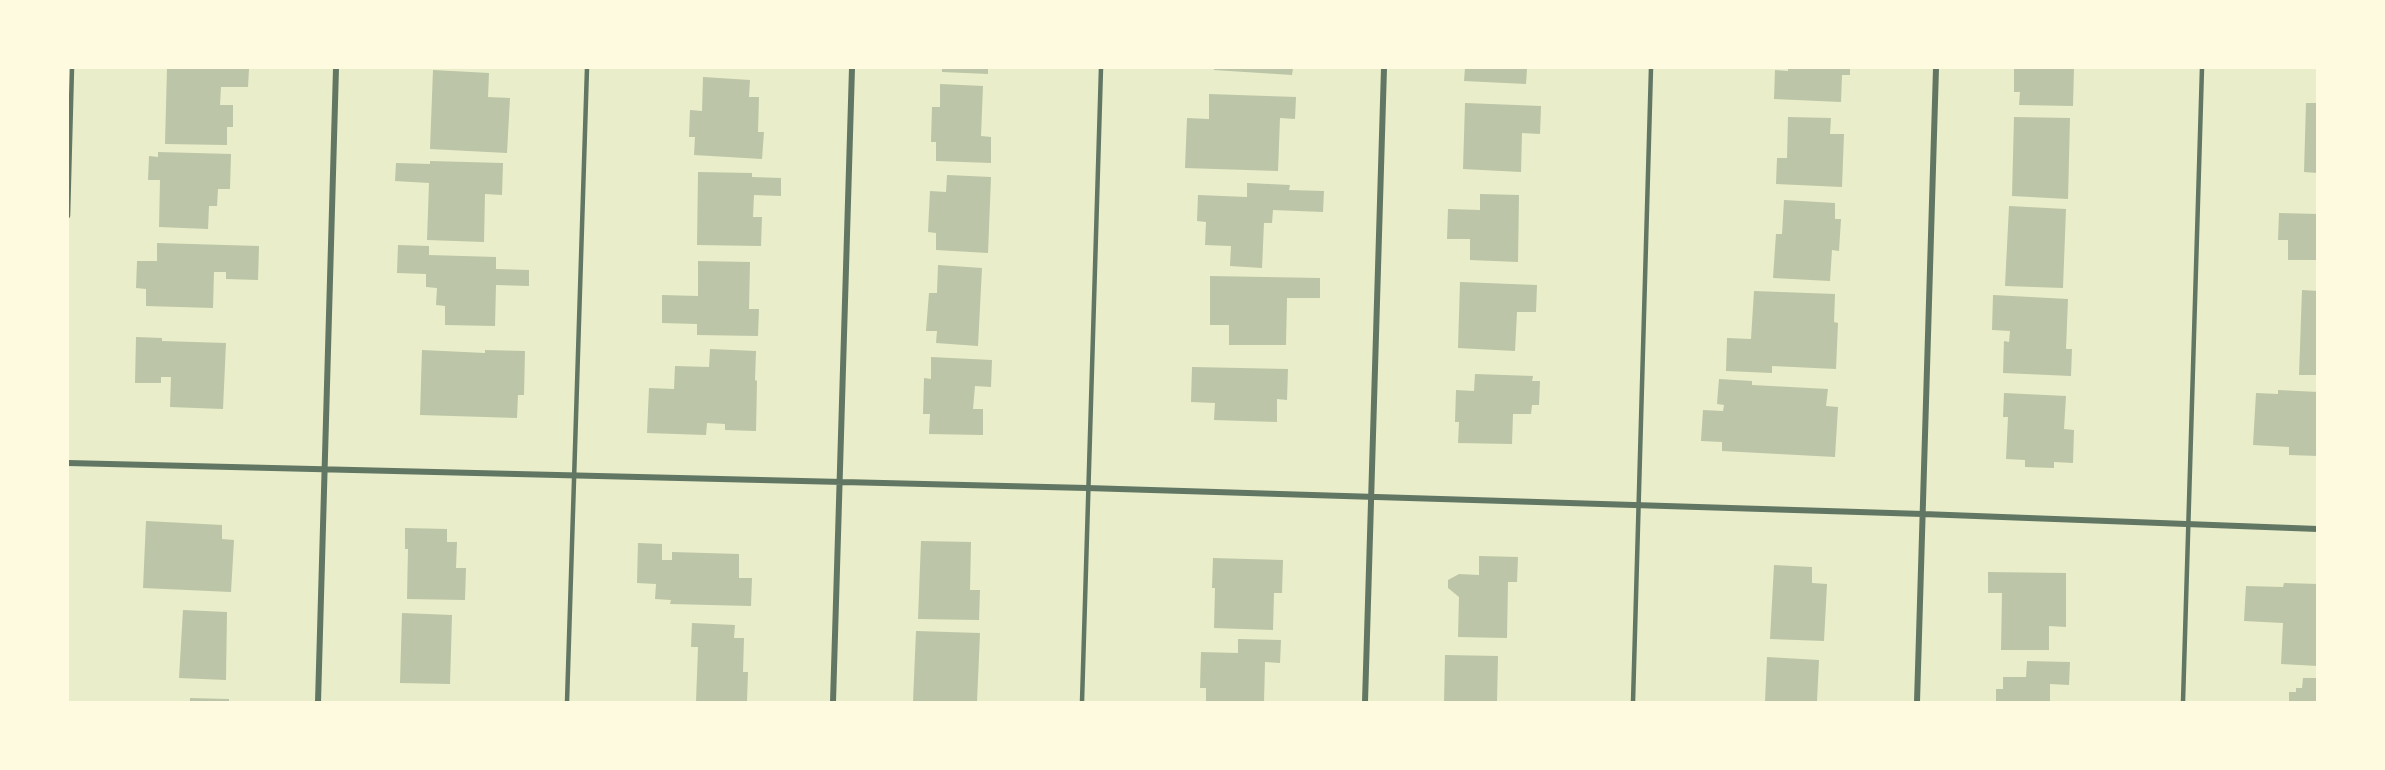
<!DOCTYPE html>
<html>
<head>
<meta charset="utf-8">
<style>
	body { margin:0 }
	#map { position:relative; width:2385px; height:770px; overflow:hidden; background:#e9edc9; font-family:Karla,sans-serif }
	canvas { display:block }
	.frame { position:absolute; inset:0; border:69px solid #fefae0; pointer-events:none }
</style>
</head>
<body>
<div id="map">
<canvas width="2385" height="770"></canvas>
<div class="frame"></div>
</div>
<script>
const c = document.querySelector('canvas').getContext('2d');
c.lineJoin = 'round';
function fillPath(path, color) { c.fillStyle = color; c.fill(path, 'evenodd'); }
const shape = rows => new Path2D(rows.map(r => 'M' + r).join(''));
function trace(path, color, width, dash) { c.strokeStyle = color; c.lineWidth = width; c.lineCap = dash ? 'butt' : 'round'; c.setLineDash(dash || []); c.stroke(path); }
fillPath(shape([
	[167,68,249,69,248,87,221,87,220,105,233,105,233,127,227,127,227,145,165,144],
	[942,68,988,68,988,74,942,72],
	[1214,68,1293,68,1292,75,1214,70],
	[1465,68,1527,68,1526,84,1464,81],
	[1788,68,1850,68,1850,75,1842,75,1841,102,1774,99,1775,70,1788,71],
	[2014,68,2074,68,2073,106,2019,105,2020,92,2014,92],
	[433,70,489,73,488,97,510,98,507,153,430,149],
	[703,77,750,80,749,97,759,97,758,132,764,132,762,159,694,155,695,137,689,137,690,110,702,111],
	[940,84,983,86,981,136,991,137,991,163,936,161,936,142,931,142,932,107,940,107],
	[1209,94,1296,97,1295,119,1280,118,1278,171,1185,168,1187,118,1209,119],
	[1465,103,1541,106,1540,134,1522,133,1521,172,1463,169],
	[2306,103,2318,103,2318,173,2304,172],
	[1788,117,1831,118,1830,134,1844,134,1842,187,1776,184,1777,158,1787,158],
	[2014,117,2070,118,2068,199,2012,196],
	[158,152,231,154,230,189,218,189,217,206,209,206,208,229,159,227,160,180,148,180,149,156,158,157],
	[430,161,503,163,502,195,485,194,484,242,427,240,429,183,395,181,396,163,430,164],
	[698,172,752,173,752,177,781,178,781,196,754,195,753,217,762,217,761,246,697,245],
	[947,175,991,177,988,253,936,250,936,233,928,232,930,191,946,192],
	[1247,183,1290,185,1289,190,1324,191,1323,212,1273,210,1272,223,1264,223,1262,268,1230,266,1231,246,1205,245,1206,222,1197,221,1198,195,1247,197],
	[1480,194,1519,195,1518,262,1470,260,1470,239,1447,239,1448,209,1480,210],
	[1784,200,1835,203,1835,219,1841,219,1839,251,1832,250,1830,281,1773,278,1776,234,1782,234],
	[2009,206,2066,209,2063,288,2005,286],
	[2279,213,2318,214,2318,260,2288,260,2288,240,2278,240],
	[157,243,259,246,258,280,226,279,226,272,214,272,213,308,146,306,146,289,136,288,137,261,157,261],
	[398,245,429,246,429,255,496,257,496,269,529,270,529,286,496,285,495,326,445,325,445,306,436,305,437,288,426,287,426,274,397,273],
	[698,261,750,262,749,309,759,309,758,336,697,335,697,324,662,323,662,295,698,296],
	[938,265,982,268,978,346,936,343,937,331,926,331,929,293,937,293],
	[1210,276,1320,278,1320,298,1287,298,1286,345,1229,345,1229,325,1210,325],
	[1460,282,1537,285,1536,312,1517,312,1515,351,1458,348],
	[2302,290,2318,291,2318,375,2299,375],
	[1754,291,1835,294,1834,322,1838,323,1836,369,1772,366,1772,373,1726,371,1727,338,1751,339],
	[1993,295,2068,299,2066,349,2072,349,2071,376,2003,373,2004,341,2009,342,2010,331,1992,330],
	[136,337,162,338,162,341,226,343,223,409,170,407,171,377,161,377,161,383,135,383],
	[710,349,756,351,755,380,757,381,756,431,725,430,725,424,707,423,706,435,647,433,649,388,674,389,675,366,709,367],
	[422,350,485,353,485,350,525,351,524,395,518,395,517,418,420,415],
	[931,357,992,360,991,387,975,386,973,409,983,409,983,435,929,434,930,414,923,414,924,378,931,379],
	[1192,367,1288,369,1287,400,1277,399,1277,422,1214,420,1215,403,1191,402],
	[1475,374,1533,376,1532,381,1540,381,1539,405,1532,405,1531,414,1513,414,1512,444,1458,443,1459,422,1455,422,1456,390,1474,391],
	[1719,379,1752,381,1752,385,1828,389,1826,406,1838,407,1835,457,1722,451,1722,442,1701,441,1703,410,1723,411,1724,405,1717,404],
	[2278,390,2318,392,2318,456,2289,455,2289,447,2253,445,2256,393,2278,394],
	[2004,393,2066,396,2064,429,2074,430,2073,463,2054,462,2054,468,2025,467,2025,460,2006,459,2008,417,2003,417],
	[146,521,222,525,222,539,234,540,231,592,143,588],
	[405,528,447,529,447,542,457,542,456,568,466,568,465,600,407,599,408,549,405,549],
	[921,541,971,542,970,590,980,590,979,620,918,619],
	[638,543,662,544,662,560,672,560,672,552,739,554,739,578,752,578,751,606,670,604,671,600,655,599,656,584,637,583],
	[1479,556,1518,557,1517,582,1508,582,1507,638,1458,637,1459,597,1448,588,1448,580,1459,574,1479,575],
	[1213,558,1283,560,1282,593,1274,593,1273,630,1214,628,1215,588,1212,588],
	[1774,565,1812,567,1812,583,1827,584,1824,641,1770,639],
	[1988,572,2066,573,2066,627,2049,626,2049,650,2001,650,2002,593,1988,593],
	[2284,583,2318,584,2318,666,2281,664,2283,623,2244,621,2246,586,2283,587],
	[183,610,227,612,226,680,179,678],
	[402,613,452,615,450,684,400,683],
	[692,623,735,625,734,638,744,638,743,672,748,672,747,702,696,702,698,647,691,647],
	[916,631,980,633,977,702,913,702],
	[1238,639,1281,640,1280,663,1265,662,1264,702,1206,702,1206,688,1200,688,1201,652,1238,653],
	[1445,655,1498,656,1497,702,1444,702],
	[1767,657,1819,660,1817,702,1765,702],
	[2027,661,2070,662,2069,685,2050,684,2050,702,1996,702,1996,689,2003,689,2003,677,2026,677],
	[2303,678,2318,678,2318,702,2289,702,2289,692,2296,692,2296,688,2302,688],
	[190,698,229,699,229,702,190,702]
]), '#bcc5a7');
trace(shape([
	[68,216,72,68],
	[567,702,587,68],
	[1082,702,1101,68],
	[1633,702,1651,68],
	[2183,702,2202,68]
]), '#617663', 4.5);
trace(shape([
	[68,463,1087,488,1923,514,2318,529],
	[318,702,336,68],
	[833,702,852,68],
	[1365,702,1384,68],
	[1917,702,1936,68]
]), '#617663', 6);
</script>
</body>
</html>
